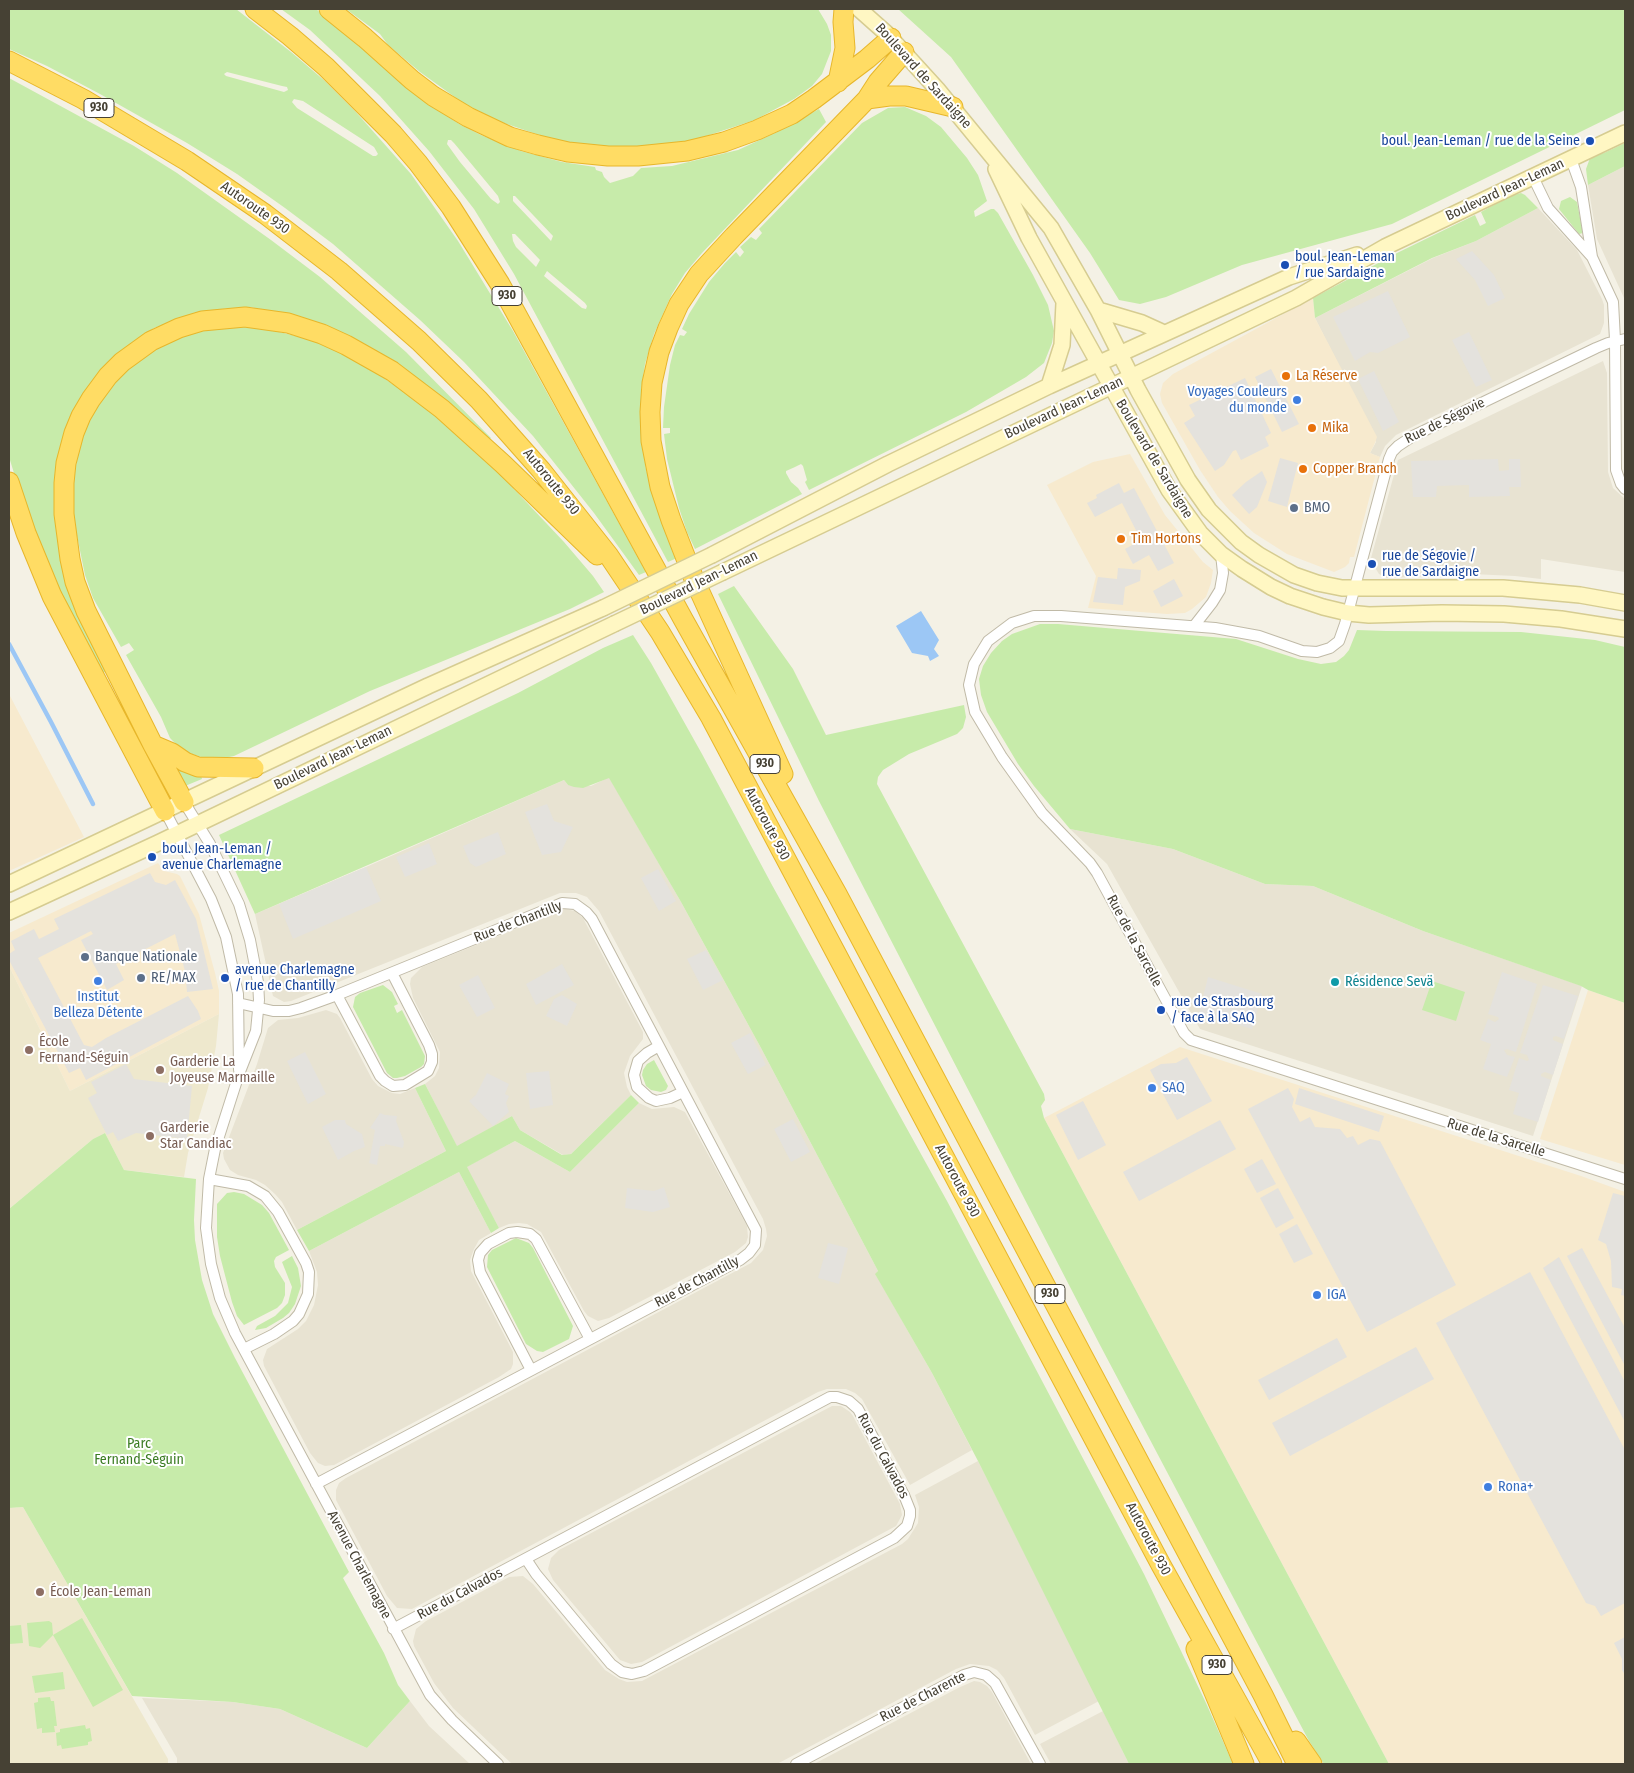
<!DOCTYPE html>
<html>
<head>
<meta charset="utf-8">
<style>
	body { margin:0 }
	#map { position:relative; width:1634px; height:1773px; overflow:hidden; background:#f4f1e5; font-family:"Fira Sans Condensed",sans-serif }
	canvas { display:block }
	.frame { position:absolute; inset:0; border:10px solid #464134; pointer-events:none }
</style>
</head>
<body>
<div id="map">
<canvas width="1634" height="1773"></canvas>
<div class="frame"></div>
</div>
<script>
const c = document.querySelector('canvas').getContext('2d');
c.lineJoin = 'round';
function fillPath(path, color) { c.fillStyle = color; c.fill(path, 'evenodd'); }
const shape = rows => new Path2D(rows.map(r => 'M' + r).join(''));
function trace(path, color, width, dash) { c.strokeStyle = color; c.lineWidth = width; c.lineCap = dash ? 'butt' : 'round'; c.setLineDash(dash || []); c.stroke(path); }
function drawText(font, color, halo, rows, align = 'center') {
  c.font = font + ' "Fira Sans Condensed",sans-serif'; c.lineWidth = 4; c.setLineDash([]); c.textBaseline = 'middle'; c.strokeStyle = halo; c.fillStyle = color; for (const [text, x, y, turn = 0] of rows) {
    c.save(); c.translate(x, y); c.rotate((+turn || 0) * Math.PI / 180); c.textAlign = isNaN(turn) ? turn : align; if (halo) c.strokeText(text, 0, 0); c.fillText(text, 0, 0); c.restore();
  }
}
fillPath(shape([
	[1625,166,1625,318,1624,298,1597,239,1588,185],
	[1538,208,1577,250,1602,299,1604,305,1604,323,1600,334,1396,435,1385,446,1380,457,1372,454,1370,453,1376,442,1315,318,1433,258,1476,241],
	[1603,361,1607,373,1608,472,1613,488,1625,499,1625,572,1541,559,1541,579,1515,576,1472,574,1387,578,1379,574,1374,566,1374,559,1371,558,1398,460],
	[609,777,681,902,761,1048,878,1271,876,1275,932,1373,972,1450,910,1485,862,1399,855,1393,846,1389,827,1389,818,1392,412,1609,397,1608,387,1596,336,1500,336,1490,339,1483,346,1478,751,1263,763,1250,767,1236,766,1229,763,1219,599,911,587,897,576,893,560,893,291,1001,284,1002,273,996,255,914,366,867,564,780,568,785,591,786],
	[1070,829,1173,849,1265,884,1313,886,1423,931,1582,986,1533,1136,1200,1029,1107,864],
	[565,909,575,911,583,918,643,1032,643,1039,630,1056,624,1073,627,1087,631,1095,571,1154,563,1155,520,1130,512,1116,457,1147,425,1084,435,1076,439,1068,440,1052,413,998,410,984,411,978,422,967],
	[326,1010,337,1014,340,1018,372,1079,378,1086,392,1093,400,1094,415,1088,446,1151,297,1230,282,1202,275,1194,265,1185,256,1180,238,1175,230,1170,224,1159,223,1153,257,1064,268,1028,278,1020,298,1018],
	[639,1103,652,1109,674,1107,685,1112,747,1226,748,1237,746,1243,735,1252,609,1318,598,1321,588,1316,584,1311,541,1232,527,1224,519,1223,509,1224,499,1228,466,1167,515,1141,570,1172],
	[459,1172,491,1233,479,1240,474,1249,470,1260,471,1271,513,1352,513,1364,511,1369,499,1377,334,1465,325,1466,318,1463,310,1453,264,1366,263,1360,267,1349,298,1329,306,1321,314,1305,318,1285,317,1272,309,1251],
	[832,1406,841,1406,850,1412,853,1416,900,1504,902,1515,896,1526,642,1662,631,1664,620,1660,553,1580,548,1569,551,1558,559,1550],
	[978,1461,1099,1701,1035,1735,1004,1678,997,1670,989,1666,970,1664,956,1669,777,1764,512,1764,453,1708,434,1683,414,1646,413,1641,416,1629,426,1621,509,1577,523,1576,533,1584,605,1670,619,1679,627,1682,642,1681,902,1544,908,1539,918,1523,919,1507,915,1495],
	[974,1681,980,1682,987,1686,992,1692,1031,1764,814,1764,958,1688],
	[142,1698,233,1702,280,1709,367,1748,410,1701,429,1726,470,1764,177,1764,177,1758],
	[1103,1711,1129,1764,1051,1764,1040,1744]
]), '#e8e3d2');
fillPath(shape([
	[1313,298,1315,318,1375,433,1377,437,1375,443,1370,453,1380,457,1354,557,1350,557,1349,563,1345,567,1334,572,1287,554,1254,533,1230,511,1218,497,1200,470,1162,403,1160,394,1163,383,1173,374],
	[1130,454,1165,515,1203,562,1213,570,1211,583,1206,597,1192,609,1185,613,1167,614,1088,608,1096,576,1047,485,1093,462],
	[9,694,84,837,9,871],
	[158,863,164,871,177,874,180,876,199,914,215,973,219,991,219,1014,70,1091,9,966,9,933],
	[1588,990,1625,1003,1625,1165,1540,1139],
	[1180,1047,1581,1176,1625,1192,1625,1764,1389,1764,1044,1118]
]), '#f7eace');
fillPath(shape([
	[9,966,70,1091,219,1014,216,1046,208,1088,188,1153,184,1177,124,1170,105,1133,93,1139,9,1209],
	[23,1507,168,1759,168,1764,9,1764,9,1508]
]), '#eee8cd');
fillPath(shape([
	[9,9,236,9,291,52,325,81,355,111,411,174,458,241,513,331,646,572,639,575,594,513,533,436,464,362,420,320,333,244,285,208,237,174,187,143,100,94,47,66,9,49],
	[227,72,282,86,287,87,288,90,284,92,226,76,224,74],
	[294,99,303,101,374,147,378,154,376,156,373,156,297,108,292,102],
	[281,9,316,9,427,103,461,125,481,135,521,151,562,162,595,167,596,170,602,172,604,177,610,183,633,176,641,168,672,166,738,150,775,133,819,109,826,122,702,253,685,273,672,294,654,334,645,364,641,391,642,441,646,469,654,498,677,558,668,562,514,274,474,209,429,151,380,96,310,30],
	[448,140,451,140,454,143,498,196,500,202,498,204,491,199,460,162,447,144],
	[513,196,515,196,553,236,551,241,513,201],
	[512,234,515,234,540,260,536,267,516,247,513,241],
	[547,271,585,303,587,306,586,309,582,308,544,276],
	[346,9,818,9,827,24,831,35,831,51,822,74,812,86,794,99,755,120,685,143,623,148,569,144,551,139,498,121,463,103,420,72,388,45,380,34],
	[898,9,1625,9,1625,110,1392,224,1242,265,1166,297,1140,304,1119,300,1090,253,951,57],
	[9,78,134,146,177,173,271,240,320,277,406,352,491,438,487,442,388,360,363,343,307,319,250,307,223,309,197,313,154,328,117,354,98,374,82,395,62,440,56,470,54,502,57,532,107,671,101,674,59,593,29,521,9,457],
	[905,107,926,116,941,127,967,158,978,175,987,201,974,211,975,217,991,209,994,209,998,213,1033,275,1048,305,1054,331,1052,343,1044,363,1026,377,966,412,809,490,805,482,807,480,803,466,801,464,795,467,786,471,786,473,791,482,798,488,802,494,695,549,687,532,679,508,667,459,664,434,670,433,670,428,663,428,664,407,670,365,675,345,680,335,684,336,687,332,682,329,689,314,709,282,725,263,736,252,740,257,744,252,740,247,751,237,756,240,762,233,759,229,862,123,888,108],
	[1625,143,1625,166,1588,185,1586,169,1590,158,1596,154,1604,153],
	[1521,193,1525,195,1538,208,1476,241,1432,258,1315,318,1313,298,1397,253,1475,215,1480,226,1486,223,1481,212,1510,196],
	[1570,197,1577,202,1583,233,1579,234,1559,209,1561,201],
	[228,326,254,326,309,339,336,350,368,367,397,387,429,411,497,471,564,542,593,576,604,592,570,609,370,691,234,756,220,759,204,758,189,753,179,747,170,738,161,717,126,655,134,650,129,643,121,647,93,598,85,575,77,536,72,502,75,470,83,432,97,406,115,381,135,362,154,349,176,339,201,331],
	[734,586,793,669,826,735,964,705,966,717,963,728,957,734,909,754,883,770,878,777,877,784,1044,1094,1045,1100,1041,1106,1044,1118,1389,1764,1324,1764,1309,1741,1100,1345,819,801,718,594],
	[1040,624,1058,624,1236,639,1298,659,1321,664,1336,662,1344,656,1349,650,1357,630,1386,631,1521,632,1595,640,1625,647,1625,1003,1588,990,1581,986,1423,931,1313,886,1265,884,1173,849,1070,829,1034,786,1018,764,987,712,981,695,979,679,983,666,991,653,1002,641,1012,634],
	[633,635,651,663,702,754,772,885,947,1201,1144,1574,1206,1703,1233,1764,1129,1764,978,1461,932,1373,875,1274,878,1271,761,1048,681,902,609,778,583,788,574,787,568,785,564,780,255,914,219,835,518,693,603,648],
	[169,759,201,775,202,779,185,786],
	[1432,981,1465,992,1456,1021,1422,1010],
	[383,985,392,992,398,1004,394,1006,397,1013,402,1010,425,1056,424,1064,421,1067,405,1076,397,1078,393,1078,387,1073,353,1007,355,997,360,993],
	[654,1060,668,1086,666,1090,661,1092,651,1090,646,1086,642,1075,643,1070,647,1064],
	[425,1084,457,1146,512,1116,520,1130,562,1155,571,1154,631,1095,639,1103,570,1172,515,1141,467,1167,499,1228,491,1233,459,1172,309,1251,297,1230,446,1151,415,1088],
	[105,1133,124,1170,196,1179,194,1220,195,1240,202,1280,213,1314,235,1358,349,1572,343,1578,384,1653,398,1685,410,1701,367,1748,280,1709,233,1702,132,1696,23,1507,9,1508,9,1209,93,1139],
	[234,1192,244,1194,262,1205,269,1213,289,1250,276,1257,274,1261,275,1267,285,1283,285,1295,282,1303,277,1308,244,1325,237,1316,232,1302,220,1256,217,1237,217,1204,227,1193],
	[516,1238,529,1243,533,1248,573,1326,569,1339,543,1352,537,1351,526,1344,487,1267,488,1255,492,1250],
	[292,1256,298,1268,301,1286,295,1304,289,1313,283,1318,266,1328,255,1330,257,1326,275,1316,288,1303,292,1287,282,1262],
	[82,1618,123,1690,93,1707,53,1635,40,1648,29,1646,27,1623,49,1621,52,1623,53,1635],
	[21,1625,23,1643,9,1644,9,1626],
	[63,1672,65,1689,35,1693,32,1676],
	[50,1697,51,1701,54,1701,57,1726,54,1726,55,1732,42,1733,42,1728,37,1729,34,1703,38,1702,38,1698],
	[85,1725,86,1729,90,1728,92,1741,88,1742,88,1745,62,1749,61,1745,57,1746,56,1733,60,1732,60,1729]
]), '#c7ebaa');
fillPath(shape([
	[1472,251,1494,275,1505,298,1488,306,1475,280,1456,259],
	[1388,291,1410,337,1378,353,1370,352,1355,361,1333,317],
	[1469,332,1492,380,1476,387,1452,340],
	[1271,369,1299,424,1282,432,1255,377],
	[1374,371,1399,422,1383,431,1358,379],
	[1245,378,1271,433,1265,437,1269,446,1241,460,1236,450,1233,451,1224,465,1215,471,1184,423,1195,416,1189,405],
	[1280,458,1298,463,1287,507,1268,501],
	[1498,459,1499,471,1509,470,1509,459,1520,459,1521,487,1509,487,1510,496,1469,497,1469,485,1437,486,1436,497,1413,497,1411,461],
	[1262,471,1267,482,1257,507,1249,514,1232,495,1246,482],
	[1119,483,1124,493,1134,488,1174,563,1158,571,1149,555,1133,564,1125,549,1141,540,1122,503,1095,517,1087,503,1097,498,1096,495],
	[1118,568,1141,570,1140,581,1125,587,1123,605,1093,602,1098,577,1117,579],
	[1174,579,1183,596,1161,607,1153,591],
	[547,804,554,821,573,827,561,852,542,855,525,812],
	[498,832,506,854,476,867,470,863,463,846],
	[429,843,437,864,405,877,396,857],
	[366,867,381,901,293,939,279,904],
	[658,869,676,901,659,911,641,878],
	[150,873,155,882,166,885,175,880,196,919,213,989,187,992,185,971,175,934,116,964,124,980,107,990,81,940,93,934,91,931,38,958,84,1045,92,1047,106,1038,188,996,198,1011,201,1019,86,1080,80,1068,69,1073,9,960,9,954,15,950,11,941,34,929,39,939,59,929,54,919],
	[706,950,723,980,703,990,687,959],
	[562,964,574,985,536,1005,526,984],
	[1502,972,1537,984,1516,1052,1507,1049,1504,1050,1507,1055,1515,1057,1507,1077,1483,1069,1491,1044,1480,1040,1488,1019,1495,1022,1499,1019,1498,1017,1488,1014],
	[478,975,495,1008,477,1017,459,985],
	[1208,977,1262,994,1252,1029,1199,1013],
	[1543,985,1578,996,1564,1039,1556,1036,1553,1037,1553,1040,1563,1044,1553,1075,1545,1072,1541,1074,1541,1076,1551,1080,1538,1122,1513,1114,1519,1093,1509,1090,1519,1058,1527,1061,1529,1060,1527,1055,1520,1053],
	[562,995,577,1004,567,1026,546,1016,554,999],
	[750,1033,766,1065,748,1074,731,1043],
	[305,1052,326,1094,308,1104,287,1061],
	[1187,1057,1212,1101,1177,1120,1150,1070,1161,1064,1176,1063],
	[126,1064,134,1079,192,1086,187,1139,136,1133,118,1141,113,1132,107,1135,88,1098,97,1093,91,1082],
	[549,1071,553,1105,530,1109,526,1073],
	[487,1073,509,1084,505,1094,509,1096,506,1103,509,1112,493,1126,469,1101,476,1095],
	[1288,1088,1294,1099,1292,1107,1300,1122,1310,1117,1315,1127,1340,1129,1347,1138,1353,1136,1358,1145,1370,1139,1380,1141,1456,1285,1367,1332,1248,1109],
	[1299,1088,1384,1116,1379,1132,1295,1104],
	[1083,1101,1106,1145,1078,1160,1056,1115],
	[380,1113,385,1115,397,1116,396,1121,404,1142,403,1148,385,1144,385,1146,380,1146,377,1165,369,1163,375,1130,370,1128],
	[793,1119,810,1152,791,1162,774,1129],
	[335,1120,345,1120,346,1124,362,1134,365,1147,354,1151,338,1160,322,1127],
	[1220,1120,1236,1149,1139,1201,1123,1172],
	[1262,1159,1276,1184,1257,1193,1244,1169],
	[664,1187,670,1207,653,1212,625,1208,627,1188,654,1191],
	[1278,1188,1294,1218,1276,1228,1260,1198],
	[1613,1193,1625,1196,1625,1296,1621,1295,1622,1289,1612,1287,1611,1261,1606,1244,1598,1240],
	[1297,1224,1313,1254,1294,1263,1279,1234],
	[828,1243,848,1248,839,1284,818,1278],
	[1582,1248,1625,1328,1625,1366,1567,1256],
	[1559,1257,1625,1382,1625,1422,1543,1268],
	[1530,1272,1625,1450,1625,1603,1601,1616,1595,1606,1586,1603,1436,1323],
	[1337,1338,1347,1357,1269,1400,1258,1380],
	[1416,1347,1434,1379,1290,1456,1272,1423],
	[1625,1637,1625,1675,1622,1670,1622,1659,1614,1643]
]), '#e4e2dd');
fillPath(shape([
	[921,611,939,640,934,649,939,656,930,661,928,656,912,653,896,626]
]), '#9cc7f5');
trace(shape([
	[9,644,51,722,93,804]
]), '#9cc7f5', 4.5);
const street = shape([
	[1571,159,1581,187,1592,257],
	[1533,177,1548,208,1592,257,1613,302,1615,340,1616,470,1621,484,1625,489],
	[1625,339,1608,343,1596,348,1413,436,1398,446,1392,452,1389,459,1345,624,1339,641,1330,648,1317,652,1302,651,1259,636,1215,628,1061,616,1034,616,1012,623,988,641,974,664,969,685,975,712,1002,757,1042,813,1090,863,1097,873,1184,1033,1191,1040,1625,1179],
	[1194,626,1212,603,1220,590,1223,573,1221,554],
	[184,802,210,844,239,904,250,940,258,982,259,1000,256,1031,239,1074,215,1149,209,1179,206,1228,211,1264,220,1298,235,1333,430,1695,452,1720,498,1764],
	[165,811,211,899,226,937,238,994,239,1070],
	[337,995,380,1076,385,1081,393,1086,405,1085,428,1071,432,1062,432,1054,429,1045,392,973],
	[238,1003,273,1011,289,1011,301,1008,337,995,555,906,562,903,575,904,586,912,592,919,756,1230,755,1245,749,1253,740,1260,316,1484],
	[659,1046,647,1053,638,1061,634,1075,637,1087,649,1098,656,1101,670,1098,683,1092],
	[209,1179,248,1186,265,1196,278,1212,306,1263,309,1272,308,1294,299,1314,293,1321,274,1334,244,1349],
	[531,1370,480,1272,478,1260,480,1253,488,1244,509,1233,517,1232,530,1234,536,1239,590,1339],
	[393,1629,830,1397,837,1397,849,1401,858,1409,904,1495,910,1510,910,1516,907,1526,894,1538,644,1671,632,1674,622,1672,611,1664,536,1574,526,1559],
	[796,1764,964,1675,974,1672,986,1675,995,1683,1040,1764]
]);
const secondary = shape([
	[859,9,886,33,937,89,1051,228,1098,310,1138,390,1188,480,1209,510,1241,542,1259,555,1294,575,1317,583,1342,588,1503,588,1580,595,1625,603],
	[996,169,1029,238,1169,490,1200,533,1221,554,1242,569,1271,587,1290,596,1323,607,1348,613,1369,615,1442,613,1504,614,1561,619,1625,629],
	[1098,310,1142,323,1164,333],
	[1049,386,1062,345,1064,303],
	[712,555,888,464,1049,386,1289,277,1357,255],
	[723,572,1296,298,1385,247,1625,133],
	[9,884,428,686,603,608],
	[9,912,158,843,614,624]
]);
const highway = shape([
	[255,9,290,36,326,67,393,134,418,163,451,207,500,284,683,619,837,894,1263,1695,1297,1764],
	[329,9,365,38,412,80,433,96,468,117,510,137,538,145,568,152,608,156,638,156,687,151,724,142,757,130,792,114,814,99,867,59,891,38],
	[9,61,83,99,187,161,265,214,339,271,419,341,479,400,541,470,609,556,660,632,711,718,1161,1565,1272,1764],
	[838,82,845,48,843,22,844,9],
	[867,99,889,96,906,96,953,107],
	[9,482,26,533,52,596,165,811],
	[153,745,172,753,185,762,198,767,254,768],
	[783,774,694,579,671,520,660,487,651,441,650,412,652,383,659,352,668,328,679,304,699,274,734,236,867,99,878,82,904,52],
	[184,802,153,745,86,611,75,582,70,559,64,514,64,483,66,463,74,433,81,416,91,399,108,376,122,362,151,341,179,328,202,321,245,317,288,323,322,334,346,345,392,371,442,409,503,464,597,555],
	[1196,1649,1244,1764],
	[1296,1741,1312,1764]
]);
trace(street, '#c0baa7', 12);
trace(secondary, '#d6cc91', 18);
trace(highway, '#e7b62b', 21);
trace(street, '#fff', 10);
trace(secondary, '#fff7c3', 15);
trace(highway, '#ffdc64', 19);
const secondaryBridge = shape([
	[603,608,712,555],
	[614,624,723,572]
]);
trace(secondaryBridge, '#d6cc91', 18, []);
trace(secondaryBridge, '#fff7c3', 15);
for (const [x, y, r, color] of [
	[1590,141,5,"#1a4fb4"],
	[1285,265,5,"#1a4fb4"],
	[1286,376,5,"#e8710a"],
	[1297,400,5,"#3f7fe0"],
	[1312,428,5,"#e8710a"],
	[1303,469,5,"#e8710a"],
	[1294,508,5,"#5c6f8a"],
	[1121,539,5,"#e8710a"],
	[1372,564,5,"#1a4fb4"],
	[152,857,5,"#1a4fb4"],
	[85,957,5,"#5c6f8a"],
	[141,978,5,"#5c6f8a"],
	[225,978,5,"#1a4fb4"],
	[98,981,5,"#3f7fe0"],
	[1335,982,5,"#0f9aa8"],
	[1161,1010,5,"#1a4fb4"],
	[29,1050,5,"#8d6e63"],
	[160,1070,5,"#8d6e63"],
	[1152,1088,5,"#3f7fe0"],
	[150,1136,5,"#8d6e63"],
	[1317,1295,5,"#3f7fe0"],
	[1488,1487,5,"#3f7fe0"],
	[40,1592,5,"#8d6e63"]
]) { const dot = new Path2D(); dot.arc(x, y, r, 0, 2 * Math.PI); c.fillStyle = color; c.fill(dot); trace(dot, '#fff', 2); }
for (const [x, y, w] of [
	[99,108,30],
	[507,296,30],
	[765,764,30],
	[1050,1294,30],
	[1217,1665,30]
]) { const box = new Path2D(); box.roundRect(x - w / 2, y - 9.5, w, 19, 4); c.fillStyle = '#fff'; c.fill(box); trace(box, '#464134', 1); }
drawText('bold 12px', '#464134', null, [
	["930",99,108],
	["930",507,296],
	["930",765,764],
	["930",1050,1294],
	["930",1217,1665]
]);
drawText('14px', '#464134', '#fff', [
	["Boulevard de Sardaigne",923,76,48],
	["Boulevard Jean-Leman",1505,190,-25],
	["Autoroute 930",255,208,35],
	["Boulevard Jean-Leman",1064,408,-25],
	["Rue de Ségovie",1445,421,-26],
	["Boulevard de Sardaigne",1154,459,59],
	["Autoroute 930",551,482,51],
	["Boulevard Jean-Leman",699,583,-26],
	["Boulevard Jean-Leman",333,758,-26],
	["Autoroute 930",767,824,62],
	["Rue de Chantilly",518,922,-21],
	["Rue de la Sarcelle",1134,941,62],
	["Rue de la Sarcelle",1496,1138,17],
	["Autoroute 930",957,1181,62],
	["Rue de Chantilly",697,1282,-28],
	["Rue du Calvados",883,1456,62],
	["Autoroute 930",1148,1539,62],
	["Avenue Charlemagne",359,1565,62],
	["Rue du Calvados",460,1594,-28],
	["Rue de Charente",923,1697,-27]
]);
drawText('14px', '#164399', '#fff', [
	["boul. Jean-Leman / rue de la Seine",1580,141,"right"],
	["boul. Jean-Leman",1295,257],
	["/ rue Sardaigne",1295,273],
	["rue de Ségovie /",1382,556],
	["rue de Sardaigne",1382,572],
	["boul. Jean-Leman /",162,849],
	["avenue Charlemagne",162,865],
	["avenue Charlemagne",235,970],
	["/ rue de Chantilly",235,986],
	["rue de Strasbourg",1171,1002],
	["/ face à la SAQ",1171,1018]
], 'left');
drawText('14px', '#c56008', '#fff', [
	["La Réserve",1296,376],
	["Mika",1322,428],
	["Copper Branch",1313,469],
	["Tim Hortons",1131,539]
], 'left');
drawText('14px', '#366cbe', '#fff', [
	["Voyages Couleurs",1287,392,"right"],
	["du monde",1287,408,"right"],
	["Institut",98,997,"center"],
	["Belleza Détente",98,1013,"center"],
	["SAQ",1162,1088],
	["IGA",1327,1295],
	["Rona+",1498,1487]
], 'left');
drawText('14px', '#4e5e75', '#fff', [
	["BMO",1304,508],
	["Banque Nationale",95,957],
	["RE/MAX",151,978]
], 'left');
drawText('14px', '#0d838f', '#fff', [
	["Résidence Sevä",1345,982]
], 'left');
drawText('14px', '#785e54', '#fff', [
	["École",39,1042],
	["Fernand-Séguin",39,1058],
	["Garderie La",170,1062],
	["Joyeuse Marmaille",170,1078],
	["Garderie",160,1128],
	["Star Candiac",160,1144],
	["École Jean-Leman",50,1592]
], 'left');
drawText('14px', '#3b7c23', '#fff', [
	["Parc",139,1444],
	["Fernand-Séguin",139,1460]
]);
</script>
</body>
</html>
